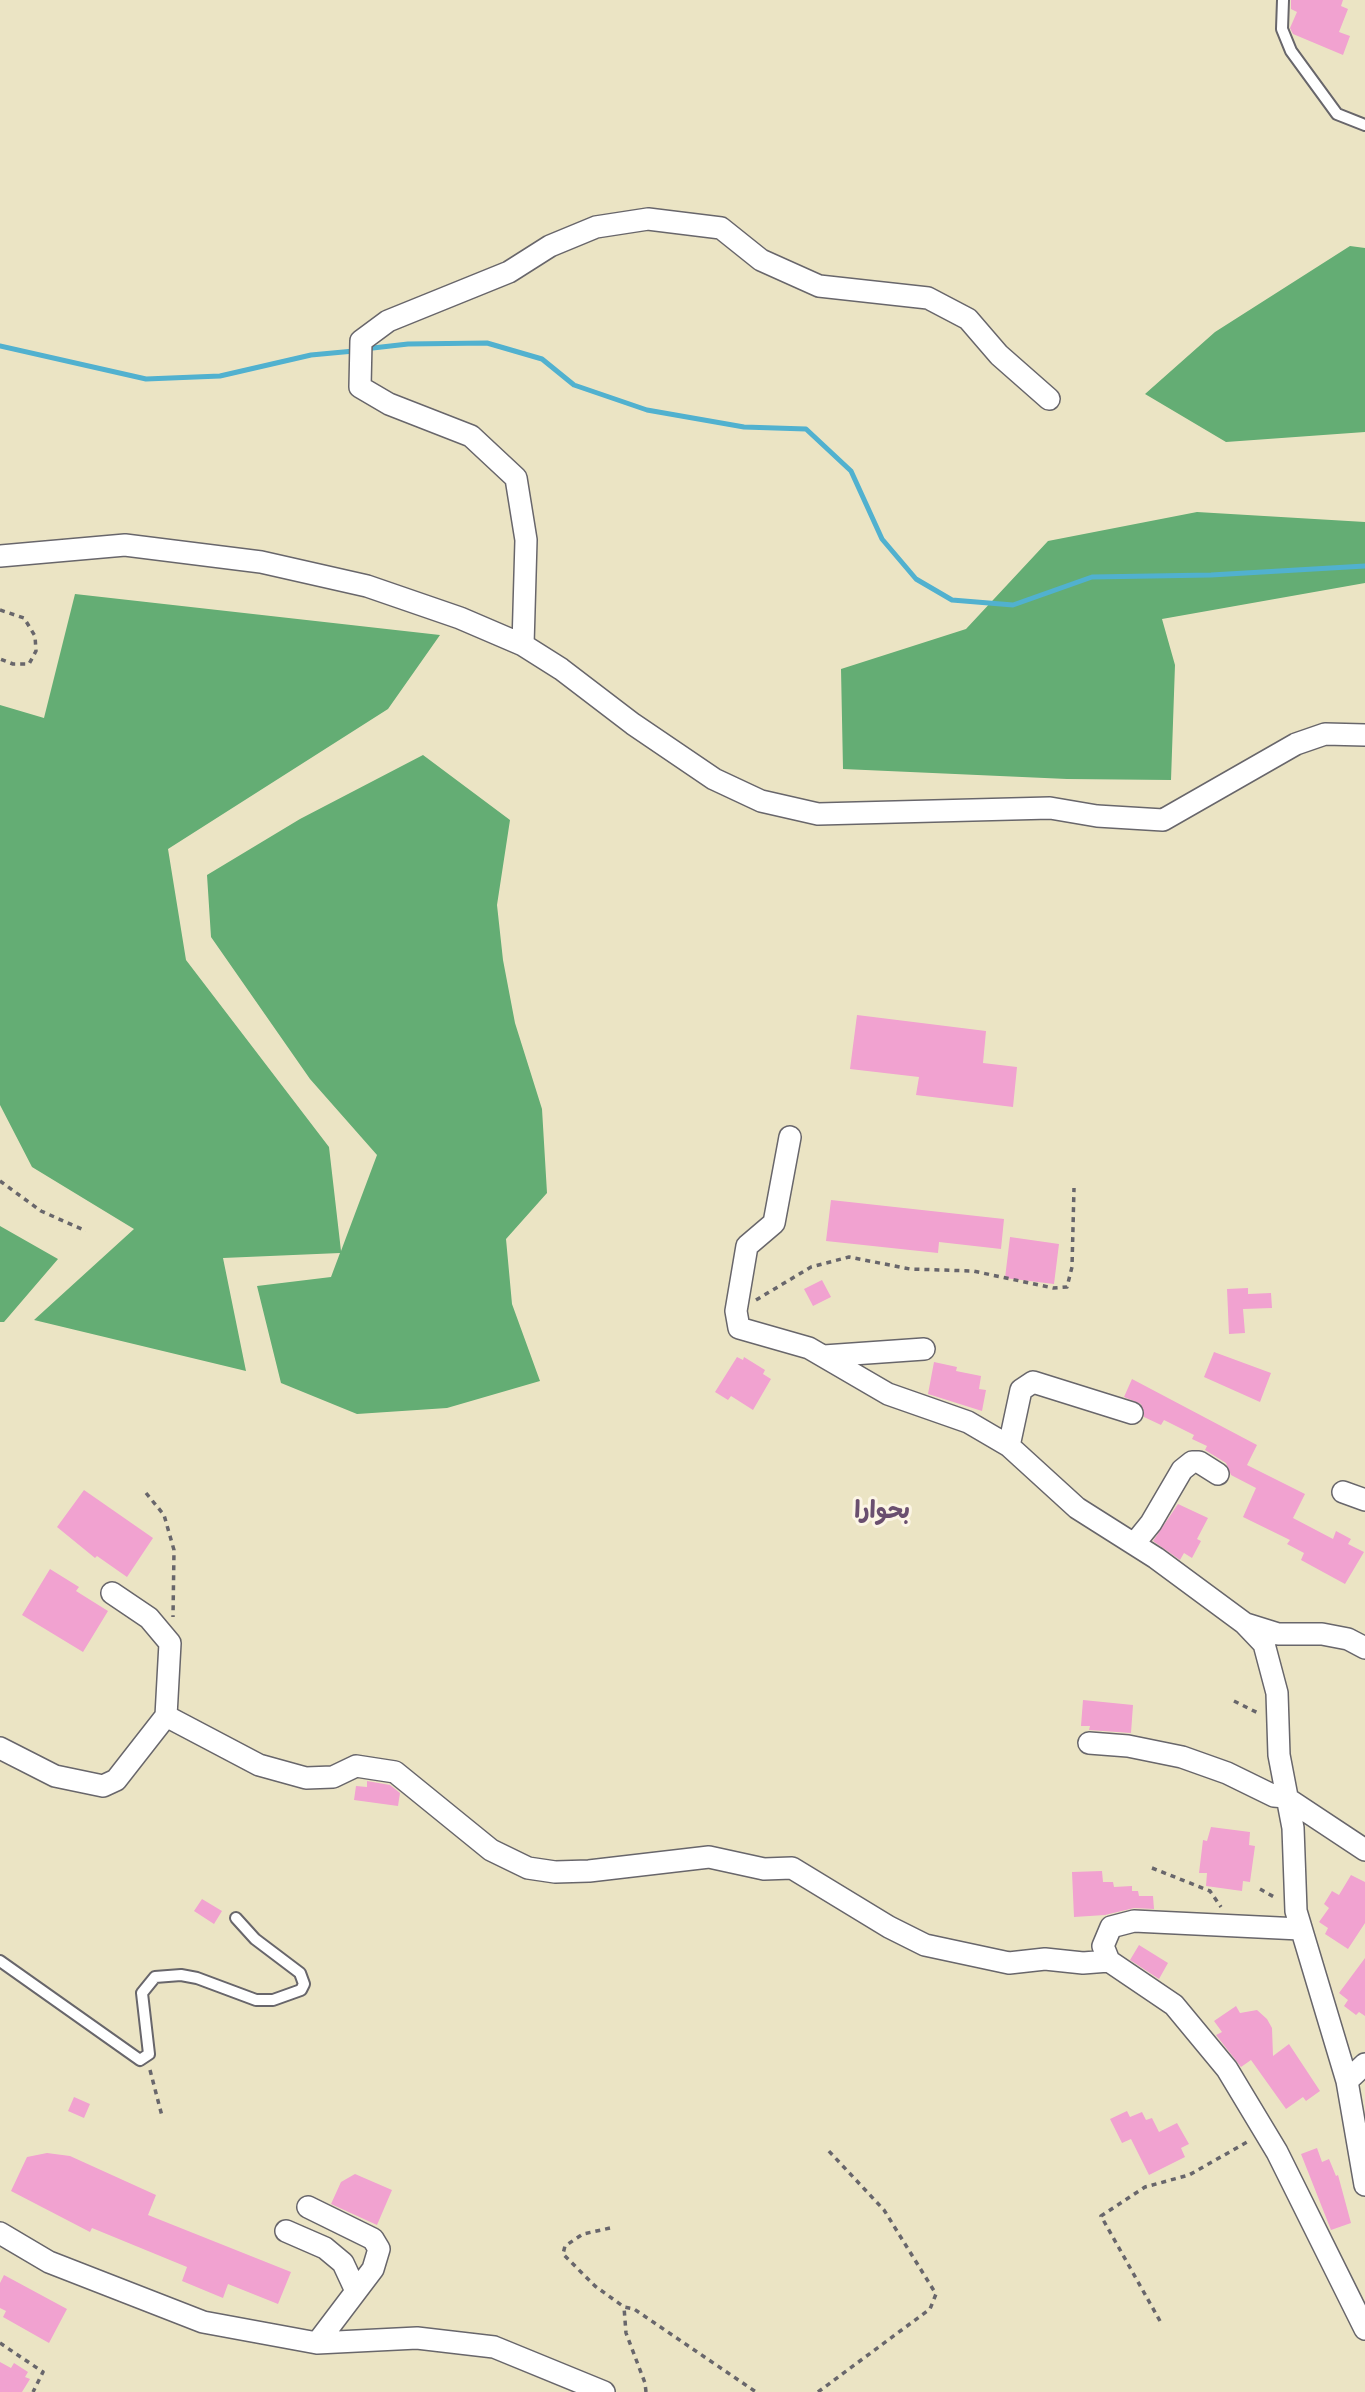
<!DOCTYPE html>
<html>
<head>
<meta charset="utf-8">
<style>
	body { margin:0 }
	canvas { display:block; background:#ebe4c4 }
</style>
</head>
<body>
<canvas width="1365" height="2392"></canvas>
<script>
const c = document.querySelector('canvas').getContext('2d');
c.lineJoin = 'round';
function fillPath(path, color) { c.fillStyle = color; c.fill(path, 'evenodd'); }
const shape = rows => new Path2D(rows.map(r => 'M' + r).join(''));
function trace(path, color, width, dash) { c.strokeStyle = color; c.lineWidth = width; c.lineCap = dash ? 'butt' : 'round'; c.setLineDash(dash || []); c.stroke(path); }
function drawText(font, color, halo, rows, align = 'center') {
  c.font = font + ' "Shantell Sans","Playpen Sans Arabic",sans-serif'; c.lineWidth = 6; c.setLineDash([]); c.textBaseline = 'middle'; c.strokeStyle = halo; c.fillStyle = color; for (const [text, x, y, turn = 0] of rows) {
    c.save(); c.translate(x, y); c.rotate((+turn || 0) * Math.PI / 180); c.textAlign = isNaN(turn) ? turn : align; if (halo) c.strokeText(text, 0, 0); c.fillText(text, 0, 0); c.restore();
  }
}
fillPath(shape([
	[1350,246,1365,248,1365,432,1226,442,1145,394,1215,332],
	[1197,512,1365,522,1365,583,1162,619,1175,665,1171,780,1067,779,843,769,841,669,966,629,1048,541],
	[75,594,440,635,388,709,168,849,186,960,329,1147,341,1251,377,1155,310,1079,211,937,207,875,300,819,423,755,510,820,497,905,503,960,515,1023,542,1109,547,1193,506,1239,512,1304,540,1381,447,1408,357,1414,281,1383,257,1286,331,1277,340,1253,223,1258,246,1371,34,1320,134,1229,32,1167,0,1105,0,705,44,718],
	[0,1226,58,1259,4,1322,0,1322]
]), '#64ad74');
trace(shape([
	[0,346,146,379,220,376,311,355,354,351],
	[364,349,408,344,487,343,542,359,574,385,647,410,744,427,806,429,851,471,882,539,916,579,952,600,1013,605,1092,577,1211,575,1365,566]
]), '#51b1cf', 5);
fillPath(shape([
	[1291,0,1343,0,1341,6,1348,9,1339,32,1350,36,1343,55,1293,34,1290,28,1297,12,1291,9],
	[857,1015,986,1031,983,1063,1017,1067,1013,1107,916,1095,919,1077,850,1069],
	[831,1200,1004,1219,1001,1249,939,1242,938,1253,826,1241],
	[1010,1237,1059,1244,1054,1284,1005,1278],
	[822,1280,831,1297,813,1306,804,1289],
	[1248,1288,1248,1294,1271,1293,1272,1308,1243,1309,1245,1333,1229,1334,1227,1289],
	[1214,1352,1271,1373,1260,1402,1204,1377],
	[737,1357,743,1360,744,1357,765,1370,763,1374,771,1379,753,1410,731,1396,728,1400,715,1392],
	[934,1362,957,1367,956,1371,981,1376,979,1389,986,1390,982,1411,928,1394],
	[1132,1379,1257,1445,1247,1465,1305,1494,1293,1518,1333,1539,1336,1531,1351,1539,1348,1544,1364,1552,1345,1584,1301,1560,1304,1553,1287,1544,1290,1540,1243,1517,1256,1488,1231,1475,1226,1463,1205,1450,1207,1446,1192,1439,1194,1435,1164,1420,1161,1425,1144,1417,1141,1404,1124,1397],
	[84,1490,153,1538,127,1577,97,1556,95,1558,57,1527],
	[1178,1504,1208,1518,1197,1539,1201,1541,1192,1558,1184,1553,1180,1560,1153,1541],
	[50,1569,79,1587,76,1591,108,1611,83,1652,22,1615],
	[1083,1700,1133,1705,1131,1733,1089,1730,1090,1726,1081,1726],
	[367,1781,390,1785,400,1793,398,1806,354,1800,356,1786,367,1787],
	[1211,1827,1250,1832,1249,1845,1255,1846,1250,1882,1243,1881,1242,1891,1206,1886,1207,1873,1199,1873,1203,1840,1207,1841],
	[1102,1871,1103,1882,1113,1882,1114,1887,1132,1886,1132,1891,1138,1891,1139,1896,1153,1896,1154,1909,1134,1908,1105,1915,1074,1917,1072,1872],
	[1351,1875,1365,1882,1365,1923,1348,1949,1325,1934,1328,1928,1319,1922,1329,1908,1324,1904,1332,1891,1339,1895],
	[202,1899,222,1911,214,1924,194,1911],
	[1139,1945,1168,1963,1159,1979,1130,1960],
	[1365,1958,1365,2016,1359,2012,1356,2015,1344,2006,1348,2000,1339,1993],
	[1236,2006,1240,2013,1257,2010,1267,2019,1272,2028,1273,2056,1289,2044,1320,2091,1306,2101,1303,2097,1286,2109,1251,2060,1241,2067,1216,2035,1222,2032,1214,2021],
	[74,2097,90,2104,84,2118,68,2111],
	[1127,2111,1130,2117,1142,2112,1146,2120,1152,2118,1159,2132,1177,2123,1189,2144,1181,2148,1185,2157,1149,2175,1131,2139,1122,2143,1110,2119],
	[1317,2148,1322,2162,1329,2159,1336,2176,1338,2175,1351,2223,1331,2230,1301,2154],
	[47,2153,70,2156,156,2195,148,2215,291,2272,278,2304,228,2284,223,2298,182,2281,187,2267,92,2228,90,2232,11,2191,27,2157],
	[355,2174,392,2190,377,2225,331,2204,341,2182],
	[4,2275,67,2309,49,2343,3,2317,6,2311,0,2308,0,2283],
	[0,2362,11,2368,14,2363,28,2372,25,2377,30,2379,22,2392,0,2392]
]), '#f1a2d0');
const lane = shape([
	[1283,0,1282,29,1291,51,1337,114,1365,125],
	[0,1961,140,2060,149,2054,142,1993,155,1977,181,1975,197,1978,256,2000,273,2000,301,1990,304,1984,300,1973,255,1939,236,1918]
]);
const street = shape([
	[0,556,125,545,261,562,367,586,460,618,523,645,561,669,633,724,714,779,761,801,818,814,1050,808,1097,816,1163,820,1296,744,1325,734,1365,735],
	[523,645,526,540,516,478,471,436,389,404,360,387,361,341,388,321,509,272,550,246,596,227,648,219,721,228,761,260,819,286,928,298,968,319,999,355,1049,399],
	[790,1137,774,1223,747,1246,736,1311,739,1328,809,1348,888,1394,968,1422,1009,1446,1077,1508,1156,1558,1244,1623,1264,1644,1277,1693,1279,1755,1293,1828,1296,1911,1347,2081,1365,2185],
	[824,1356,924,1349],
	[1009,1446,1021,1390,1033,1382,1132,1413],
	[1343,1492,1365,1500],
	[1134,1544,1151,1523,1182,1470,1192,1462,1199,1462,1218,1474],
	[1246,1624,1278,1634,1322,1634,1348,1639,1365,1648],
	[166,1716,259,1765,306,1778,333,1777,356,1766,395,1772,491,1850,528,1868,555,1872,589,1871,709,1857,764,1869,792,1868,889,1927,925,1945,1009,1963,1045,1959,1083,1963,1109,1961],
	[1089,1743,1128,1746,1182,1757,1227,1773,1274,1796,1285,1797,1365,1850],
	[0,1748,55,1776,103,1786,116,1780,166,1716,170,1643,149,1618,112,1593],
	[1300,1929,1134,1921,1111,1927,1103,1946,1109,1961,1174,2005,1227,2069,1277,2152,1365,2329],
	[1347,2081,1365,2064],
	[308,2207,373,2239,379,2249,373,2269,317,2343],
	[286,2231,325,2248,343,2263,356,2291],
	[0,2233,49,2262,203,2322,317,2343,417,2338,494,2347,604,2392]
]);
trace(lane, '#68666b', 14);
trace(street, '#68666b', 24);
trace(shape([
	[0,610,24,618,35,636,36,651,29,664,13,664,0,659],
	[0,1181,41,1211,86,1231],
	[756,1300,811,1267,849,1257,910,1269,973,1271,1053,1288,1067,1287,1072,1267,1074,1188],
	[146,1493,164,1515,174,1550,173,1617],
	[1234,1701,1258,1713],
	[1152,1868,1210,1891,1221,1907],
	[1260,1889,1276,1898],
	[150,2070,162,2116],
	[610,2228,583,2234,565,2246,563,2254,595,2286,624,2307],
	[1160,2321,1101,2216,1145,2187,1189,2175,1249,2141],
	[0,2343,43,2372,33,2392],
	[646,2392,645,2383,626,2333,624,2307,634,2309,756,2392],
	[818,2392,930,2309,936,2294,884,2210,826,2148]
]), '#68666b', 3.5, [5, 5]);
trace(lane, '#fff', 10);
trace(street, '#fff', 21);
drawText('bold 24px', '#6a4f6f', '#fcf5e5', [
	["بحوارا",882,1512]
]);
</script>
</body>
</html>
